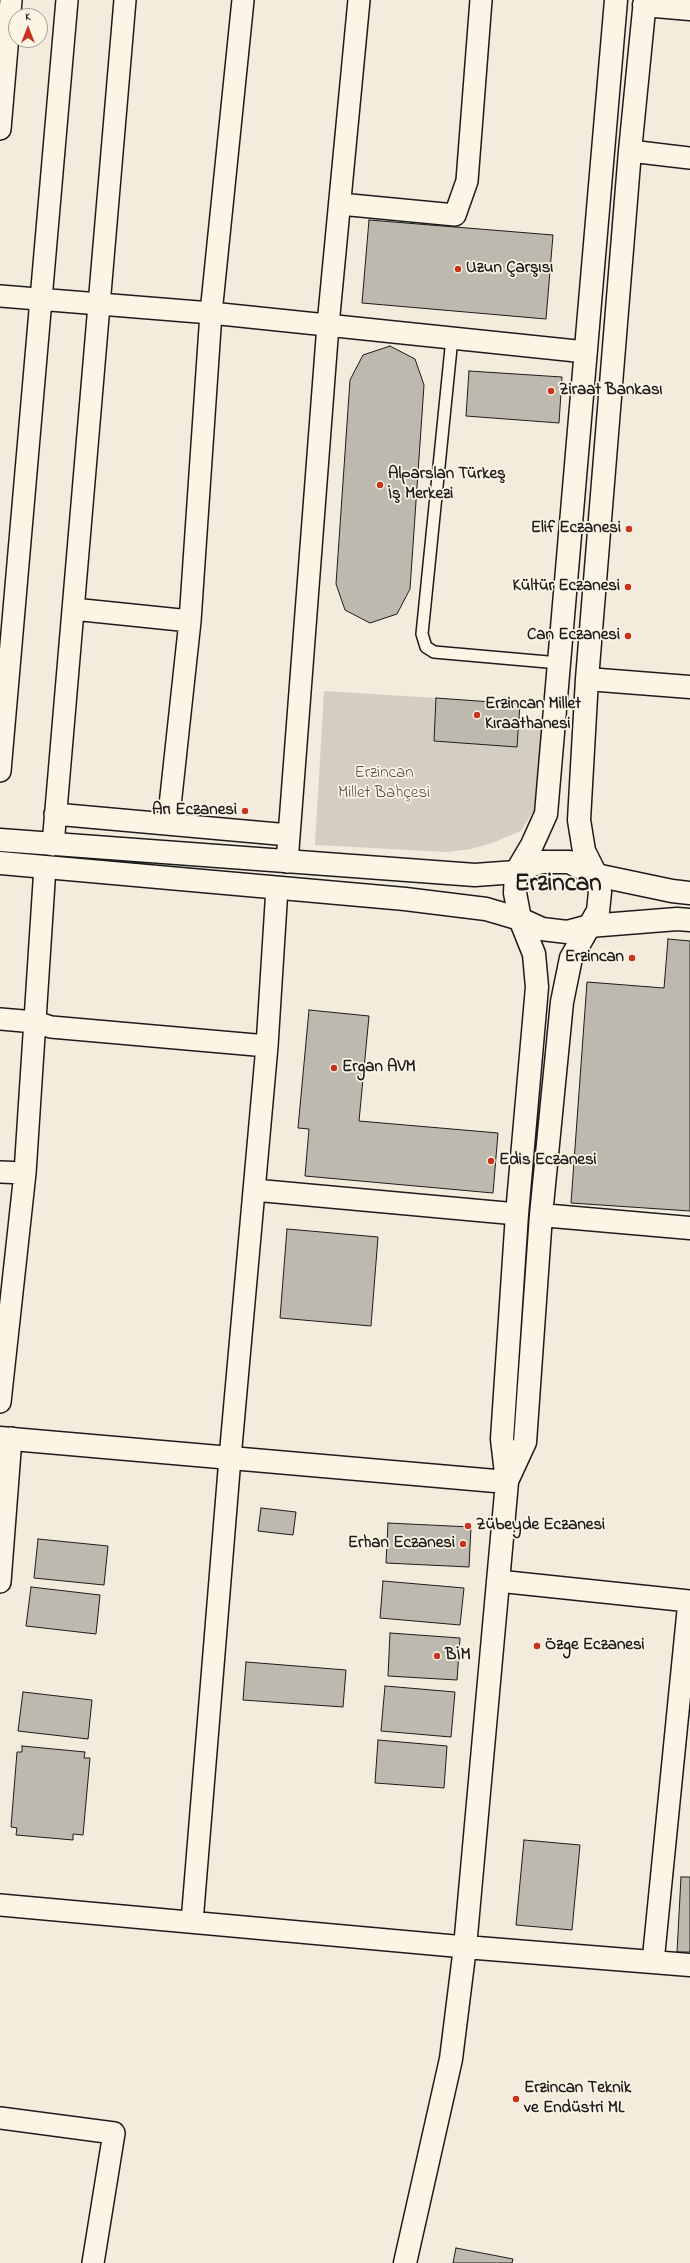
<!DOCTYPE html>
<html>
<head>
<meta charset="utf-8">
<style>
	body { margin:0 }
	#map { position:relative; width:690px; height:2263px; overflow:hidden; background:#f3ecdd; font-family:"Indie Flower",sans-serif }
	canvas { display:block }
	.north { position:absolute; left:8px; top:8px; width:40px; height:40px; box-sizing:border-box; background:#fcf5e5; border:1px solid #a29e95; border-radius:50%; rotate:0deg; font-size:11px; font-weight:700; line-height:16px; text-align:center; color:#1c1c1c }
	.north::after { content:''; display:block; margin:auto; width:14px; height:18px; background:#c8321e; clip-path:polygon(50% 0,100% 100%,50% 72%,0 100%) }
</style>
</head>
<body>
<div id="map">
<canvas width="690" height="2263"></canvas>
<div class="north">K</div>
</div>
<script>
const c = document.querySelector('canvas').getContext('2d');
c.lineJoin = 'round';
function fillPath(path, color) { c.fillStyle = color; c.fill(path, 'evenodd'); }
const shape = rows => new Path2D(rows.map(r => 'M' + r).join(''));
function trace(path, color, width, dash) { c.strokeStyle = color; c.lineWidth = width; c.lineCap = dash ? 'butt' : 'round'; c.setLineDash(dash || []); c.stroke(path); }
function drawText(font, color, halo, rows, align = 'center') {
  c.font = font + ' "Indie Flower",sans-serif'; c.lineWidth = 3.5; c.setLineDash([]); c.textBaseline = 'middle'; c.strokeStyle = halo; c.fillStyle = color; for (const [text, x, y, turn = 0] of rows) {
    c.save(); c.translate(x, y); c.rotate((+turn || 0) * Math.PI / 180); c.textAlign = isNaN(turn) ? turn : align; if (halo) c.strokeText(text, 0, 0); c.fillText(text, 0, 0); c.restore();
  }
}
fillPath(shape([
	[324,691,436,698,434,741,517,747,519,725,543,726,534,810,521,831,492,843,471,849,447,852,315,845]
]), '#d3cec1');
const building = shape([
	[369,220,553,235,546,319,362,303,369,220],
	[390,346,415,359,424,385,410,589,397,614,370,623,345,610,336,584,350,380,363,355,390,346],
	[469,371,562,377,559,423,466,416,469,371],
	[436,698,520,704,517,747,434,741,436,698],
	[668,939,690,941,690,1211,571,1203,587,982,664,988,668,939],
	[309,1010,369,1016,359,1121,498,1133,493,1193,305,1176,309,1129,298,1128,309,1010],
	[287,1229,378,1237,371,1326,280,1318,287,1229],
	[261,1508,296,1512,293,1535,258,1531,261,1508],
	[388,1523,471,1527,469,1567,386,1563,388,1523],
	[38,1539,108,1546,104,1585,34,1578,38,1539],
	[383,1581,464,1588,460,1625,380,1618,383,1581],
	[31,1587,100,1595,96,1634,26,1626,31,1587],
	[390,1633,460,1638,457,1680,388,1676,390,1633],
	[246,1662,346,1670,343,1707,243,1700,246,1662],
	[385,1686,455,1692,451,1737,381,1731,385,1686],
	[23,1692,92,1700,88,1739,18,1731,23,1692],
	[378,1740,447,1746,444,1788,375,1783,378,1740],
	[22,1746,85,1752,84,1758,90,1758,83,1835,73,1834,73,1840,16,1835,17,1828,11,1827,17,1752,22,1752,22,1746],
	[524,1840,580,1845,572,1930,516,1925,524,1840],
	[681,1877,690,1877,690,1952,677,1952,681,1877],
	[456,2248,513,2259,512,2263,453,2263,456,2248]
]);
fillPath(building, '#beb9ae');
trace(building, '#1c1c1c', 1);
const lane = shape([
	[452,338,422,634,426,647,434,652,559,663]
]);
const street = shape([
	[0,129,11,0],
	[630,151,690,158],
	[340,204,455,215,467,181,481,0],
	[0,296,211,313,586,352],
	[73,609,190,621],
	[0,771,67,0],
	[55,814,289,835],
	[168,824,190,621,211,313,243,0],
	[53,845,125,0],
	[287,862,328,325,359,0],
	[0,1019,35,1022,51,1027,267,1046],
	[0,1172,25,1173],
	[254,1190,517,1214],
	[0,1402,25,1173,45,867],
	[498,1581,689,1601,653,1962],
	[0,1582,11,1438],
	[0,1905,465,1947],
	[192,1922,230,1458,267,1046,277,888],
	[0,2118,114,2133,93,2263]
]);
const secondary = shape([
	[644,5,690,9],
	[587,679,690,687],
	[541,1215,690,1228],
	[0,1438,507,1482],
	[507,1481,525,1442,541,1215,562,1002,571,958,598,911,600,892,596,875,584,851,579,820,587,679,630,151,645,0],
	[465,1947,690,1965],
	[405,2263,451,2059,465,1947,507,1482,502,1439,517,1214,537,987,534,954,520,919,515,893,516,872,532,845,546,814,616,0]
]);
const primary = shape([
	[0,840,475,875,516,872,540,862,569,862,596,875,672,891,690,893],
	[0,863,405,899,486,909,520,919,542,929,567,932,589,926,677,919,690,920]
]);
trace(lane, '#1c1c1c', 14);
trace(street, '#1c1c1c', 24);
trace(secondary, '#1c1c1c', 25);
trace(primary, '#1c1c1c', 25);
trace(lane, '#fcf5e5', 11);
trace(street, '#fcf5e5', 21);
trace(secondary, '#fcf5e5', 22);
trace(primary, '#fcf5e5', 22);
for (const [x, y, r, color] of [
	[458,269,4,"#c8321e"],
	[551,391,4,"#c8321e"],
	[380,485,4,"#c8321e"],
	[629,529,4,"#c8321e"],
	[628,587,4,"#c8321e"],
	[628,636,4,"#c8321e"],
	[477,715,4,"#c8321e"],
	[245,811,4,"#c8321e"],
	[632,958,4,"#c8321e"],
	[334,1068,4,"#c8321e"],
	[491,1161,4,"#c8321e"],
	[468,1526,4,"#c8321e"],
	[463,1544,4,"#c8321e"],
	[537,1646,4,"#c8321e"],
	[437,1656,4,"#c8321e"],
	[516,2099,4,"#c8321e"]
]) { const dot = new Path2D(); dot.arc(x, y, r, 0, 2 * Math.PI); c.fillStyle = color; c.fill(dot); trace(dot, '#fcf5e5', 1.5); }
drawText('bold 17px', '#1c1c1c', '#fcf5e5', [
	["Uzun Çarşısı",466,269],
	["Ziraat Bankası",559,391],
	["Alparslan Türkeş",388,475],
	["İş Merkezi",388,495],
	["Elif Eczanesi",621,529,"right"],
	["Kültür Eczanesi",620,587,"right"],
	["Can Eczanesi",620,636,"right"],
	["Erzincan Millet",485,705],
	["Kıraathanesi",485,725],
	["Arı Eczanesi",237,811,"right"],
	["Erzincan",624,958,"right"],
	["Ergan AVM",342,1068],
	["Edis Eczanesi",499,1161],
	["Zübeyde Eczanesi",476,1526],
	["Erhan Eczanesi",455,1544,"right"],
	["Özge Eczanesi",545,1646],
	["BİM",445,1656],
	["Erzincan Teknik",524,2089],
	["ve Endüstri ML",524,2109]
], 'left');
drawText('17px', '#53514e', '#fcf5e5', [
	["Erzincan",384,774],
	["Millet Bahçesi",384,794]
]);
drawText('bold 25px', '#1c1c1c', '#fcf5e5', [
	["Erzincan",558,886]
]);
</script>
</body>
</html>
